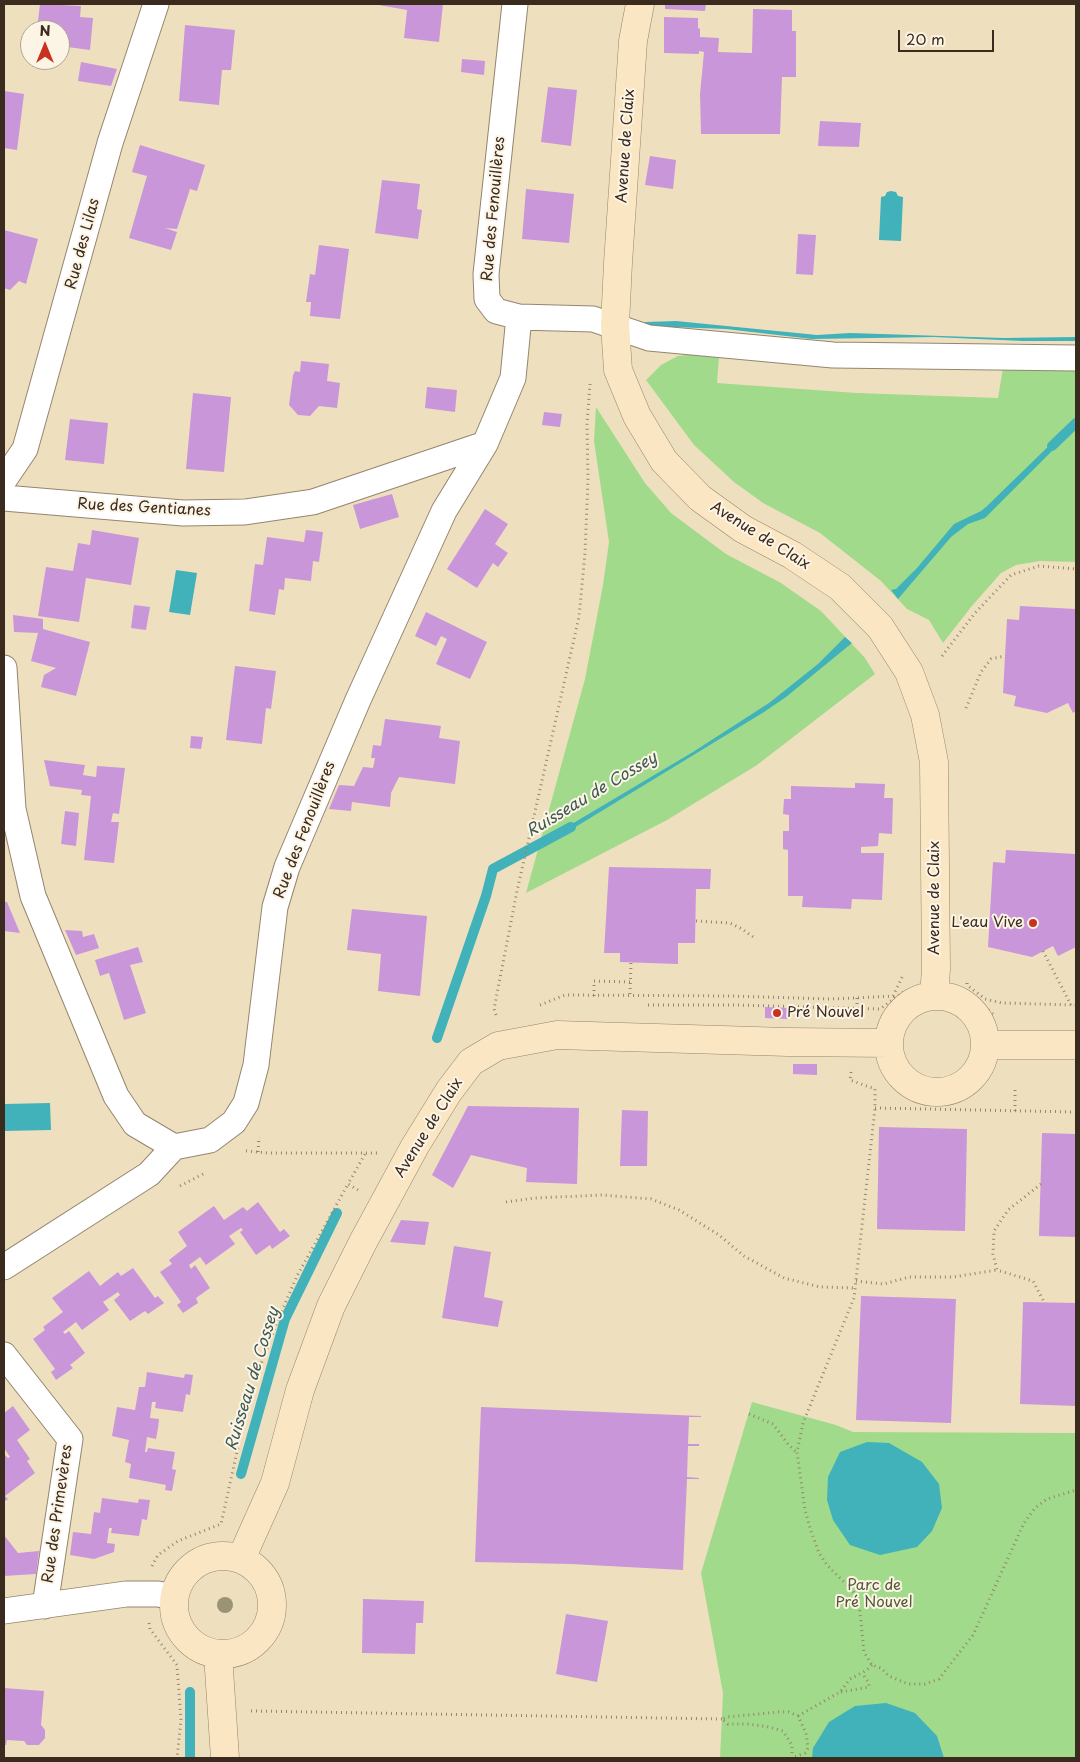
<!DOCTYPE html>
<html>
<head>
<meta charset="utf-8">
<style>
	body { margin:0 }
	#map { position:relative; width:1080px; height:1762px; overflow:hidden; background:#eee0bf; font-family:"Playpen Sans",sans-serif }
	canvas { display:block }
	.frame { position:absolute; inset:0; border:5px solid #3b2a1e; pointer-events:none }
	.north { position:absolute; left:20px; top:20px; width:50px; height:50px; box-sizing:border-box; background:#fcf5e5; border:1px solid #afa495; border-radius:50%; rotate:0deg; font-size:14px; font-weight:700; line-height:20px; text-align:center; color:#3b2a1e }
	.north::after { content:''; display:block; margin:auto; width:18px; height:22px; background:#c8321e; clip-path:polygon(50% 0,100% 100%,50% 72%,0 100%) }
	.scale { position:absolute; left:898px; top:30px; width:96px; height:22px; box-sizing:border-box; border:2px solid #3b2a1e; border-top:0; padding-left:6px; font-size:15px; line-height:18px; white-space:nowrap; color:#3b2a1e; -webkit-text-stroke:4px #fcf5e5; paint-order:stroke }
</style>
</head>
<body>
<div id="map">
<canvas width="1080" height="1762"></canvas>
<div class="frame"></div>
<div class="north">N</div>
<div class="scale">20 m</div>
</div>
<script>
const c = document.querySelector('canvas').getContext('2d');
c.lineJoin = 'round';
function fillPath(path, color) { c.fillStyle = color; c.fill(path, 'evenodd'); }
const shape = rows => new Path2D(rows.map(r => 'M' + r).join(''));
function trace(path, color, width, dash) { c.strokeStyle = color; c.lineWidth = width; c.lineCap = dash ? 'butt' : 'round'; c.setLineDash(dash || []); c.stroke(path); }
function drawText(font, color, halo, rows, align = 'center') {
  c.font = font + ' "Playpen Sans",sans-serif'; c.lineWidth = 4; c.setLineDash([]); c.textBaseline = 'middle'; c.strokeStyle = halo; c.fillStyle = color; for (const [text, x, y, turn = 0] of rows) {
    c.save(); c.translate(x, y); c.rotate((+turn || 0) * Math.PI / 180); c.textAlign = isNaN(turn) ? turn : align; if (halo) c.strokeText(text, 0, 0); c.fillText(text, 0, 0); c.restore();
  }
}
fillPath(shape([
	[696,354,719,356,717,383,857,393,998,398,1003,368,1076,369,1076,562,1040,561,1016,565,1001,573,971,607,943,643,929,620,907,609,881,581,820,533,763,503,734,482,694,445,646,380,661,365,678,356],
	[596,407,645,483,671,513,726,554,781,583,821,611,865,658,875,674,757,765,667,820,526,893,585,679,603,585,609,542,594,441],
	[752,1402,836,1425,853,1432,1076,1433,1076,1758,720,1758,723,1693,701,1573]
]), '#a2da8b');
fillPath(shape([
	[891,191,896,192,898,196,903,197,901,241,879,240,881,197,885,196,887,192],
	[676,321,817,335,850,333,1003,338,1076,337,1076,341,1023,341,934,337,812,339,726,329,645,326,645,322],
	[1058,437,1064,439,985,518,968,524,951,537,898,599,895,595,891,590,896,589,917,568,954,524,981,511,986,507],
	[176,570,197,573,190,615,169,612],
	[845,637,852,643,786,697,764,712,559,837,560,831,693,752,769,703,818,664],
	[50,1103,51,1130,4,1131,4,1104],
	[867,1442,889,1443,922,1462,939,1484,942,1508,932,1531,917,1547,880,1555,850,1545,833,1520,827,1500,828,1477,840,1452],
	[886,1703,915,1713,937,1736,944,1758,812,1758,813,1748,829,1722,855,1706]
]), '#41b1ba');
trace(shape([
	[1052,446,1076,423],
	[437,1038,486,896,493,869,571,827],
	[241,1474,285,1319,337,1213],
	[190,1692,190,1758]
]), '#41b1ba', 10);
fillPath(shape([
	[40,4,81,6,80,17,93,18,90,50,60,46,60,30,37,30],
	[373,4,443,4,439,42,404,38,407,10],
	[665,4,706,4,705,11,665,9],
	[753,9,792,10,792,31,796,31,796,77,782,77,780,134,701,134,700,94,704,52,699,51,699,54,664,53,664,17,698,18,698,28,700,29,700,37,719,38,718,52,752,53],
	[185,25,235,30,231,70,222,70,219,105,179,101],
	[462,59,485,61,484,75,461,72],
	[81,62,117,69,111,86,78,81],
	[548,87,577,90,571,146,541,142],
	[4,91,24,94,17,150,4,148],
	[820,121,861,123,859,147,818,146],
	[140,145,205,165,197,191,190,189,177,229,165,228,177,232,171,250,129,238,147,176,132,172],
	[650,156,676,160,673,189,645,185],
	[382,180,420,184,417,209,422,210,418,239,375,233],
	[526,189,574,194,569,243,522,239],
	[4,230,38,239,26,284,19,281,10,290,4,288],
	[798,234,816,235,813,275,796,274],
	[319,245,349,249,340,319,310,316,311,302,306,302,310,274,315,275],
	[301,361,329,364,327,381,340,383,337,408,319,406,310,416,298,415,289,405,293,375,295,371,300,372],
	[427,387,457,390,455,412,425,408],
	[193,393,231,397,224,472,186,469],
	[544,412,562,414,560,427,542,425],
	[70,419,108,423,104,464,65,460],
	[392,494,399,517,360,529,353,505],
	[485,509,508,524,495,544,508,553,498,567,493,563,477,588,447,569],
	[92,530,139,538,131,585,86,578,79,622,38,616,46,567,73,571,78,543,90,545],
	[306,530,323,532,319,562,313,561,311,581,285,578,284,590,279,589,275,615,249,611,255,564,263,565,267,537,304,542],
	[134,605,150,607,146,630,131,628],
	[1020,606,1076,609,1076,711,1073,713,1068,703,1047,713,1014,706,1016,696,1003,693,1007,619,1019,620],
	[426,612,487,642,470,679,436,664,447,639,441,636,436,646,415,636],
	[13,615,43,619,43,629,90,642,76,696,41,687,44,675,56,668,31,661,38,633,14,632],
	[235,666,276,671,271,709,266,708,262,744,226,740],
	[385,719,441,726,439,738,460,741,455,784,399,777,391,793,390,807,352,802,351,811,329,809,339,785,354,786,363,767,373,768,375,758,371,758,373,745,381,746],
	[191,736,203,737,201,749,190,748],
	[44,760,85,765,83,775,96,777,97,766,125,768,119,814,113,813,111,822,119,822,114,863,84,860,91,796,81,795,82,790,50,786],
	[855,783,885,784,884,798,893,798,892,834,879,833,878,846,861,847,861,853,884,853,882,900,852,899,851,909,802,907,803,896,788,896,788,850,783,849,783,831,789,831,789,815,783,814,784,799,791,799,791,786,855,788],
	[65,811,79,813,76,846,61,844],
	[1006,850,1075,854,1076,947,1058,956,1053,946,1032,957,988,947,993,862,1005,863],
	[609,867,711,869,710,889,696,889,695,943,678,943,678,964,620,962,620,953,604,953],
	[4,902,7,902,20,933,4,931],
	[352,909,427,916,420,996,378,991,381,954,347,950],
	[65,930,82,931,83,937,94,934,99,948,76,955],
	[138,947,143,962,130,965,146,1013,124,1020,109,973,100,976,95,960],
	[765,1007,789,1008,788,1019,765,1018],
	[793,1064,817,1064,817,1075,793,1074],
	[468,1106,579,1108,577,1184,526,1182,527,1168,471,1155,453,1188,432,1175],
	[622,1110,648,1111,647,1166,620,1166],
	[879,1127,967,1129,965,1231,877,1229],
	[1042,1133,1076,1134,1076,1237,1039,1236],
	[258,1202,280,1232,284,1229,290,1236,272,1249,270,1245,256,1255,240,1232,243,1230,241,1228,229,1236,235,1244,206,1265,200,1257,189,1265,191,1269,195,1265,210,1288,196,1298,198,1303,183,1313,177,1305,181,1302,160,1272,172,1264,169,1260,187,1246,178,1232,214,1206,224,1220,243,1207,247,1211],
	[401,1220,429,1222,425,1245,390,1242],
	[454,1246,491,1252,484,1297,503,1301,498,1327,442,1318],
	[133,1268,155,1298,158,1296,164,1303,148,1314,145,1311,130,1321,114,1300,120,1295,118,1292,103,1302,109,1310,82,1330,76,1322,63,1332,65,1334,69,1331,85,1353,70,1365,73,1368,56,1380,51,1372,55,1369,33,1339,45,1330,43,1327,63,1312,52,1298,89,1271,100,1286,118,1272,121,1276],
	[861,1296,956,1299,951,1423,856,1420],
	[1023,1302,1076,1303,1076,1406,1020,1404],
	[147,1372,184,1378,185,1374,193,1375,190,1395,186,1394,183,1412,155,1408,156,1402,152,1402,150,1418,159,1419,158,1428,156,1439,147,1437,145,1452,147,1452,148,1448,175,1452,172,1469,176,1470,172,1491,165,1490,166,1485,129,1478,131,1464,125,1462,129,1440,112,1436,117,1407,135,1410,139,1387,145,1387],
	[13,1406,30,1430,17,1440,30,1459,27,1461,35,1473,5,1496,8,1499,4,1502,4,1454,8,1458,10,1457,4,1448,4,1413],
	[481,1407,701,1416,701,1417,689,1417,688,1444,699,1444,699,1446,688,1446,687,1477,699,1478,699,1479,687,1479,683,1570,571,1564,475,1562],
	[102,1498,138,1503,139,1499,150,1500,147,1520,142,1519,139,1536,111,1533,112,1528,109,1528,107,1543,115,1544,114,1552,94,1559,70,1555,73,1532,91,1534,94,1512,100,1513],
	[4,1535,18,1553,39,1551,36,1574,4,1576],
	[363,1599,424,1601,423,1623,416,1623,415,1654,362,1653],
	[566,1614,608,1621,597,1682,556,1674],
	[4,1688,44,1691,41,1725,45,1730,45,1738,39,1745,27,1745,24,1741,7,1740,6,1745,4,1745]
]), '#c996d9');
const street = shape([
	[519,317,593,319,649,338,833,355,1076,358],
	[4,480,25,449,110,143,156,4],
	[4,498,183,513,245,512,313,502,485,444],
	[4,668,13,809,33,896,116,1096,135,1124,174,1147,210,1140,234,1122,246,1103,256,1065,275,907,287,867,358,700,444,511,485,444,513,378,519,317,496,311,487,299,486,274,515,4],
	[4,1267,149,1174,174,1147],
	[4,1355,70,1439,45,1606],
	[4,1611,126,1594,158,1594,174,1597]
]);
const secondary = shape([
	[640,4,633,41,618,263,615,325,618,370,637,416,664,461,700,498,743,529,792,555,840,587,880,627,909,672,925,715,934,762,936,969,934,996],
	'889 1044a48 48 0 1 1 96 0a48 48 0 1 1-96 0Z',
	[985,1045,1076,1045],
	'174 1605a49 49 0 1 1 98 0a49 49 0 1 1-98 0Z',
	[241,1559,275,1483,300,1390,331,1306,363,1242,415,1146,449,1091,471,1062,498,1046,557,1035,788,1042,888,1043],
	[218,1655,225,1758]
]);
trace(street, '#94856e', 27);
trace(secondary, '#94856e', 29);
trace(shape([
	[942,656,975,613,1011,575,1039,566,1076,569],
	[966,708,981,672,991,659,1005,656],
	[696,921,730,923,742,929,756,939],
	[1043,951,1071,1005],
	[967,983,967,985,985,999,1002,1003,1076,1005],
	[965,992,967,992,993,1014],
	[630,994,631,963],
	[594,996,594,981,630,982],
	[540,1005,565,995,731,996,831,999,893,996,903,975],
	[648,1005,736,1005,880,1009,903,992],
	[857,1014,857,998],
	[496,1015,494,1009,517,891,579,617,585,553,588,480,587,424,590,384],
	[851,1072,850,1080,875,1089,875,1108,854,1298,803,1423,797,1452,805,1510,811,1531,819,1553,827,1565,853,1591,859,1603,864,1652,872,1665,881,1668,889,1676,908,1684,925,1684,939,1679,973,1635,1024,1523,1035,1508,1047,1499,1076,1490],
	[875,1108,1076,1112],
	[1015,1111,1015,1088],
	[246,1151,268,1153,377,1153],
	[258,1152,259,1137],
	[1041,1184,1008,1210,994,1231,993,1254,997,1270,1033,1281,1044,1302],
	[180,1186,205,1173],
	[358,1190,348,1184,365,1154],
	[506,1202,535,1198,603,1195,651,1199,679,1210,719,1235,744,1256,784,1278,820,1287,855,1288],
	[856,1281,884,1284,909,1277,953,1277,997,1270],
	[749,1414,773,1424,788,1444,796,1452],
	[152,1566,158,1555,178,1541,221,1524,250,1393,277,1322,297,1276,348,1184],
	[149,1623,150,1629,177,1665,181,1720,177,1758],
	[841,1692,869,1687,869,1683,862,1673],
	[251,1711,722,1719],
	[798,1716,840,1692,850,1679,867,1670,872,1665],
	[792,1758,792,1745,783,1731,769,1727,748,1724,728,1724,722,1719,727,1717,779,1712,789,1712,798,1716,806,1733,808,1748,805,1753,792,1758]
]), '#94856e', 3, [1, 4]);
trace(street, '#fff', 25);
trace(secondary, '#fbe6c4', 28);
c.fillStyle = '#9a9475';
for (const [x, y] of [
	[225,1605]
]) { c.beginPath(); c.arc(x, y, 8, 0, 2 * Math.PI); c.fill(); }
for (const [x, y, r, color] of [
	[1033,923,5,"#c8321e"],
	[777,1013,5,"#c8321e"]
]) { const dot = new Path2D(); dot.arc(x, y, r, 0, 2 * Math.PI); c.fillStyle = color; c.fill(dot); trace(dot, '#fcf5e5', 2); }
drawText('15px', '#3b2a1e', '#fcf5e5', [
	["Avenue de Claix",626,146,-86],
	["Rue des Fenouillères",494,209,-85],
	["Rue des Lilas",83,244,-75],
	["Rue des Gentianes",144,508,3],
	["Avenue de Claix",760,536,32],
	["Rue des Fenouillères",305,830,-69],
	["Avenue de Claix",935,898,-90],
	["Avenue de Claix",429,1128,-58],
	["Rue des Primevères",58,1514,-82]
]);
drawText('15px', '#3b2a1e', '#fcf5e5', [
	["L'eau Vive",1023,923],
	["Pré Nouvel",787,1013,"left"]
], 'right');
drawText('15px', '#555639', '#fcf5e5', [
	["Parc de",874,1586],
	["Pré Nouvel",874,1603]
]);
drawText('italic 16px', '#3d5955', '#fcf5e5', [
	["Ruisseau de Cossey",592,795,-31],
	["Ruisseau de Cossey",253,1379,-73]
]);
</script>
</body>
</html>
